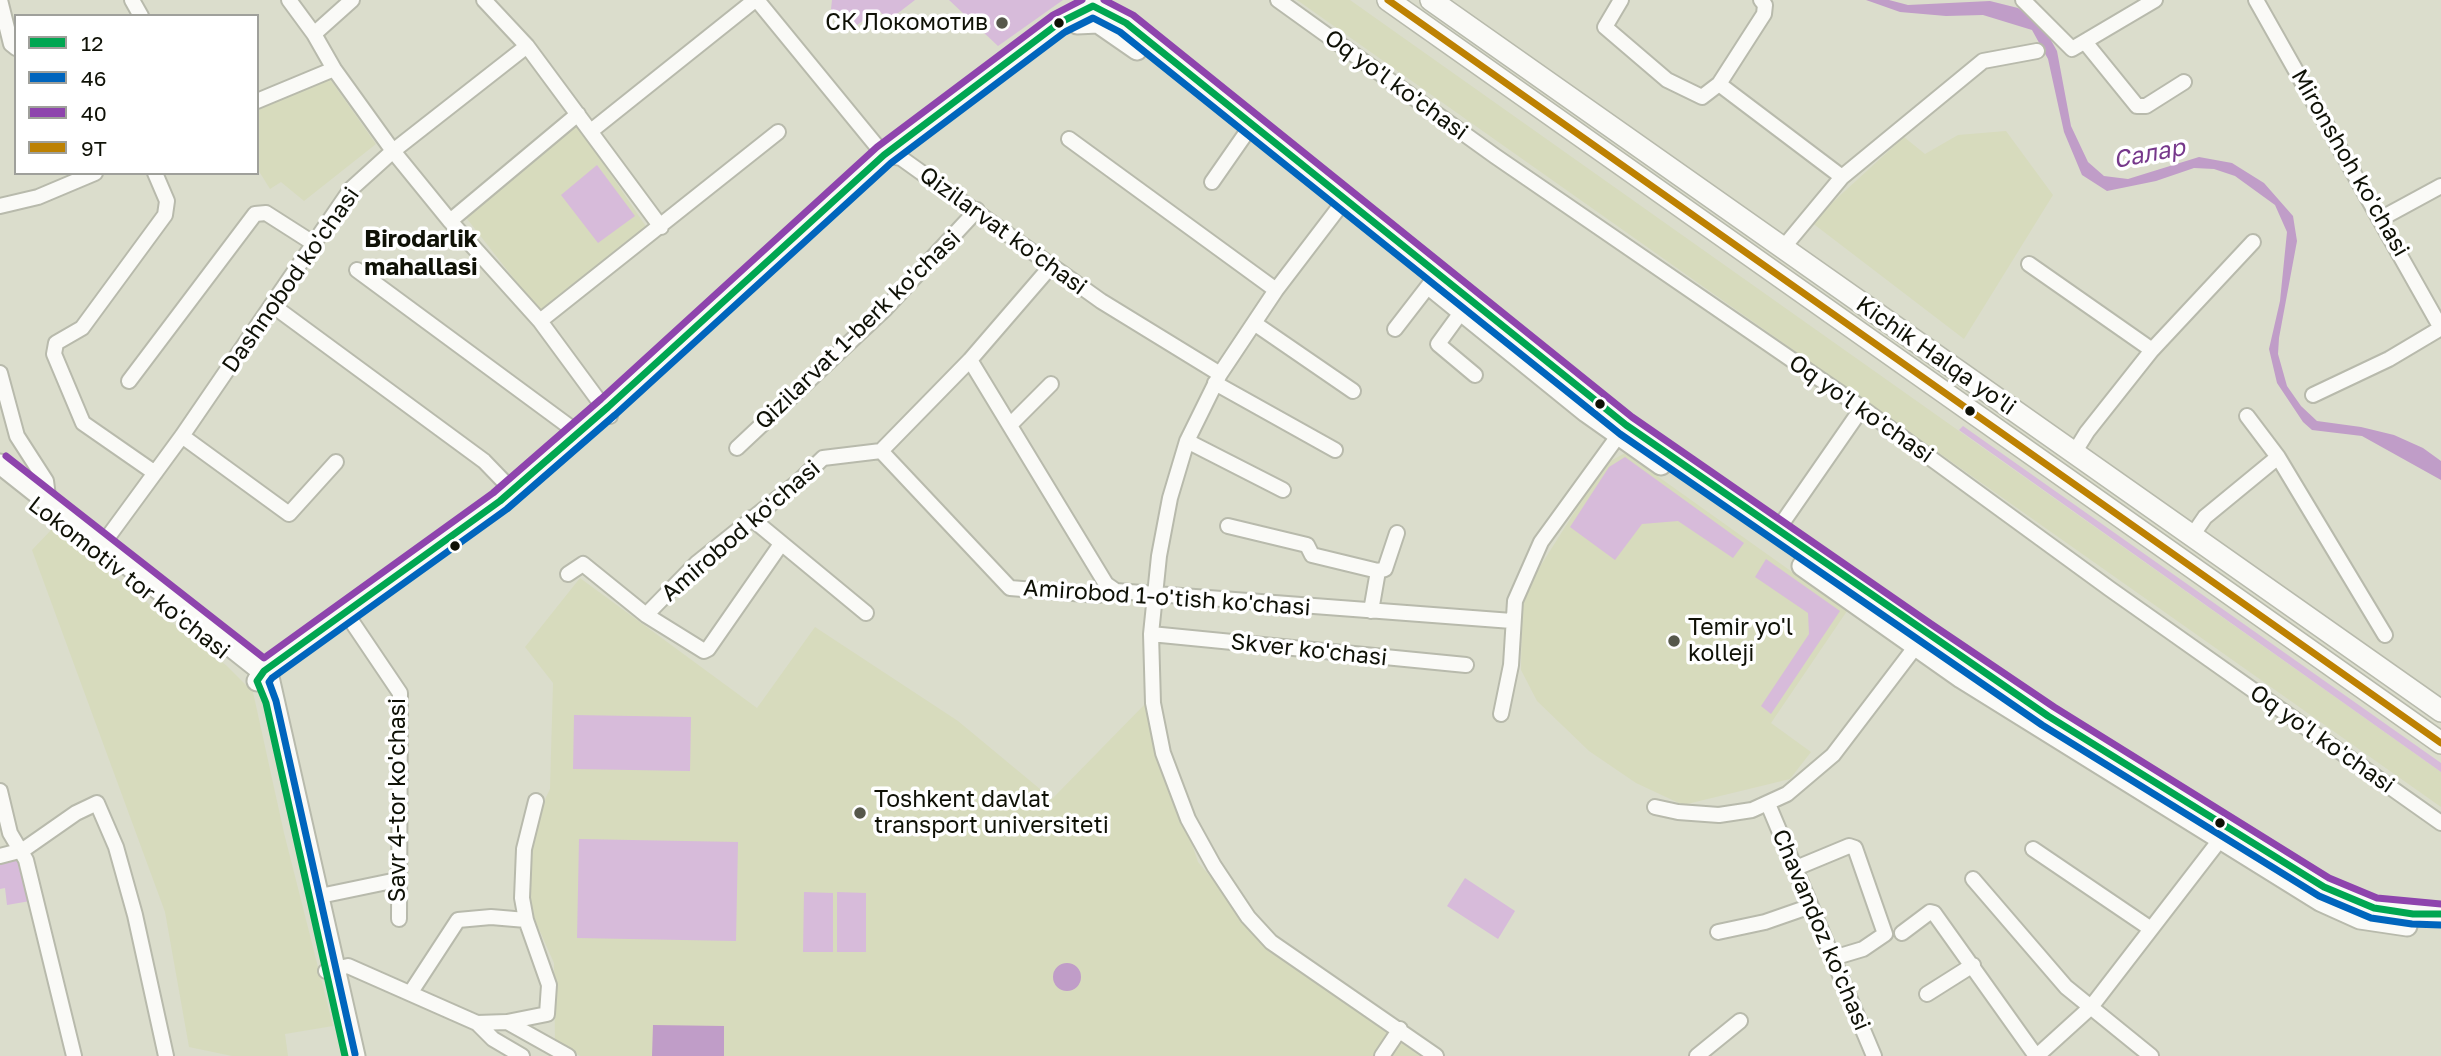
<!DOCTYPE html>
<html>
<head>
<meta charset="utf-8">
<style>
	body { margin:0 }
	#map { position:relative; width:2441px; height:1056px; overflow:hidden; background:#dbddcc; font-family:"Golos Text",sans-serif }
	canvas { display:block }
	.legend { position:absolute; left:14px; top:14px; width:245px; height:161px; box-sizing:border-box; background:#fff; border:2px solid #9fa09b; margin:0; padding:9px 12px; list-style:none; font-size:21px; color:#0f1106 }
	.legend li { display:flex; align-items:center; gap:14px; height:35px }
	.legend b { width:35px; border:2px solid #9fa09b }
</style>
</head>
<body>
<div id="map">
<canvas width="2441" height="1056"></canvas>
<ul class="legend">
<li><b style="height:9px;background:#00a651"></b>12</li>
<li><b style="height:9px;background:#0065bd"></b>46</li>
<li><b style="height:9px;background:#8e44ad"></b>40</li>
<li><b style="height:9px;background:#bd8102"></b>9Т</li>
</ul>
</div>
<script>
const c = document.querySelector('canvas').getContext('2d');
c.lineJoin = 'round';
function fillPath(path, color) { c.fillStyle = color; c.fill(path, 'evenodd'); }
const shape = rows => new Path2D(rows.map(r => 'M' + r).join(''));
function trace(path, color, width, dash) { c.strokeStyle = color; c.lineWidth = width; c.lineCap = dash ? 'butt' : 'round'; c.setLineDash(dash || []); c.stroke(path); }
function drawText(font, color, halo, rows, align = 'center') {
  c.font = font + ' "Golos Text",sans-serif'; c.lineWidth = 7; c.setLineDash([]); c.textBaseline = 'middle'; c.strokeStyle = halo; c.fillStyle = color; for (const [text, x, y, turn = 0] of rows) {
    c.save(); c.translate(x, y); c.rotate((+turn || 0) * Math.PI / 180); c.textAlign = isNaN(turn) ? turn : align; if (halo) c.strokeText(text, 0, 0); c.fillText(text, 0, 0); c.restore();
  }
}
fillPath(shape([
	[1297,0,1350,0,2441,772,2441,807],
	[325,72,376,144,304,201,281,182,270,189,257,168,257,99],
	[574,120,647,228,540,312,464,215],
	[2006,131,2053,195,1964,339,1811,222,1904,137,1925,154,1958,135],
	[1625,453,1847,611,1771,723,1811,752,1790,779,1683,805,1636,783,1589,751,1537,701,1521,670,1522,595,1605,464],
	[53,528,227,666,253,692,284,833,333,1026,285,1034,288,1056,232,1056,189,1047,165,912,32,550],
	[580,578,757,708,815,627,958,721,1052,799,1145,704,1198,862,1275,953,1420,1056,580,1056,555,1042,554,963,526,900,532,826,550,789,553,683,525,647]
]), '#d7dbbd');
fillPath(shape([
	[832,0,915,0,889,20,878,10,850,30,831,9],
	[949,0,1063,0,998,46],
	[597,165,635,216,598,243,561,195],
	[1963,426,2441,763,2441,772,1959,430],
	[1625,457,1744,543,1733,558,1678,521,1642,524,1615,560,1570,527,1609,467],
	[1766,559,1840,611,1771,714,1761,706,1809,634,1808,613,1755,577],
	[574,715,691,717,690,771,573,769],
	[579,839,738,842,736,941,577,938],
	[16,856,30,901,7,905,5,888,0,889,0,860],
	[1465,878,1515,911,1498,939,1447,906],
	[804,892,833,893,833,952,803,952],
	[837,892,866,893,866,952,837,952]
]), '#d7bbda');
fillPath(shape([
	[1866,0,1889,0,1908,5,1990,1,2018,8,2043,26,2057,51,2071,126,2088,162,2104,176,2128,179,2199,157,2232,163,2264,183,2293,216,2297,241,2279,338,2278,354,2287,386,2301,406,2317,421,2361,427,2394,435,2423,448,2441,461,2441,480,2362,436,2312,430,2303,422,2277,383,2269,349,2280,301,2287,232,2275,205,2235,176,2214,169,2194,168,2156,181,2107,191,2082,175,2064,132,2048,59,2032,30,1983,15,1946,16,1900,12],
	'1053 977a14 14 0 1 1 28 0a14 14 0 1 1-28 0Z',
	[653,1025,724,1026,724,1056,652,1056]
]), '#c09dc8');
const minor = shape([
	[0,0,11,44,16,48],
	[132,0,141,16],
	[289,0,314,34,334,69,393,151,450,221,540,321,610,416],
	[484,0,527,46,661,227],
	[757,0,884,155,901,158,1101,301,1220,374],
	[1278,0,1495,156,1862,408,2110,589,2441,823],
	[1621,0,1605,27,1667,80,1702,97,1719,84,1764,14,1765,5,1761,0],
	[2023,0,2072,49,2155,0],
	[2256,0,2441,328],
	[314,34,352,0],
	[2085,42,2137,106,2146,106,2184,82],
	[1719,84,1842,177],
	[257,101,334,69],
	[591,131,755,0],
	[1069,139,1276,290],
	[155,173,167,201,165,215,82,328,56,343,54,354,83,423,155,473],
	[1212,182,1244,136],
	[0,206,38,197,95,173],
	[1337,210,1276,290,1220,374,1187,441,1170,498,1159,556,1151,634,1153,703,1163,753,1188,819,1214,866,1248,917,1271,942,1436,1056],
	[2382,218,2441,186],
	[450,221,578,114],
	[1783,248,1842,177,1983,61,2037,51],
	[2029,264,2152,350],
	[357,270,578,433],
	[272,305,484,461,512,490],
	[1462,311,1438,344,1475,375],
	[540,321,778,132],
	[1254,323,1353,391],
	[1395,329,1429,285],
	[970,360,1106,584,1116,591],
	[0,373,17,436,46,481,49,504],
	[129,381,255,214,266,213,313,243],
	[1215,383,1335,450],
	[2313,395,2389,359,2441,328],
	[2247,416,2278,457,2385,635],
	[1010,425,1051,384],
	[182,436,289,514,336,462],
	[1187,441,1283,490],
	[737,448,884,310,977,210],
	[881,451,1010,588,1098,595,1116,591,1512,621],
	[2074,453,2087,432,2152,350,2253,242],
	[751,518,866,613],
	[1228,526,1307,545,1312,555,1378,571,1371,611],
	[1776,532,1862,408],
	[2192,536,2205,517,2278,457],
	[97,552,182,436,351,189,393,151,527,46],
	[1378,571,1385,569,1397,533],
	[568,574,583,564,646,615,704,651,708,649,781,544],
	[346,613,400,693,399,919],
	[646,615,697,563,798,482,823,458,881,451,970,360,1052,265],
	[1151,634,1466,665],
	[1501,714,1511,665,1515,601,1541,542,1618,436],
	[0,791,10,833,26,860,74,1056],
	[1768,804,1874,1056],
	[1655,807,1678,812,1719,815,1752,810,1787,794,1833,755,1916,646],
	[2033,849,2151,929],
	[0,856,23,850,76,813,97,803,116,847,135,915,166,1056],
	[1796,868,1849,846,1855,848,1885,934,1863,949,1833,958],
	[1973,879,2066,987,2151,1056],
	[320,896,397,880],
	[1718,932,1765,922,1811,906],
	[1902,933,1930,912,1934,913,2036,1056],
	[326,971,348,966,477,1023,507,1022,568,1056],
	[411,992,458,920,491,917,526,920],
	[1927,994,1973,965],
	[507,1022,547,1014,549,985,526,920,522,898,524,849,536,801],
	[477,1023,493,1039,522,1056],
	[1382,1056,1400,1029],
	[1697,1056,1740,1021],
	[2037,1056,2091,1007,2219,841]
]);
const major = shape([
	[1077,24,1098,23,1137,50],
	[1433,288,1586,412,1661,465],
	[0,464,269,677,355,1056],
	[1802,566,1961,678,2320,901,2360,919,2407,926],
	[257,681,264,671,500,501,608,407,884,155,1059,23,1093,6,1126,23,1626,425,1925,633,2048,716,2324,887,2374,908,2413,914,2441,914]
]);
const highway = shape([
	[1388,0,2441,743],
	[1431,0,2441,711]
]);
trace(minor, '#b8baac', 18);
trace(major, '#b8baac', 23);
trace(highway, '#b8baac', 24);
trace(minor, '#fafaf7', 14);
trace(major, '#fafaf7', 19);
trace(highway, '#fafaf7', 21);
trace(shape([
	[345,1056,266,703,257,681,264,671,500,501,608,407,884,155,1059,23,1093,6,1126,23,1626,425,2048,716,2324,887,2374,908,2413,914,2441,914]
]), '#00a651', 7);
trace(shape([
	[355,1054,276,701,269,682,272,678,507,509,615,415,891,163,1065,32,1093,18,1120,32,1620,434,2042,725,2319,896,2371,918,2412,924,2441,925]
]), '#0065bd', 7);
trace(shape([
	[1104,0,1133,15,1632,417,1931,624,2054,707,2329,878,2377,898,2441,904],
	[6,456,264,658,493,493,601,399,877,147,1053,15,1082,0]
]), '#8e44ad', 7);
trace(shape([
	[1388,0,2441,743]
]), '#bd8102', 7);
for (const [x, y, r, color] of [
	[1002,23,7,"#56584b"],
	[1059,23,6,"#0f1106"],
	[1600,404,6,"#0f1106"],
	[1970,411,6,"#0f1106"],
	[455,546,6,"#0f1106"],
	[1674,641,7,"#56584b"],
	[860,813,7,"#56584b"],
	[2220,823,6,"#0f1106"]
]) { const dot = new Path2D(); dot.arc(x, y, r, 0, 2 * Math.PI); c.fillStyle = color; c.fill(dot); trace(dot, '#fff', 2.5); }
drawText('23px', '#0f1106', '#fff', [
	["СК Локомотив",988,23,"right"],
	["Temir yo'l",1688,628],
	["kolleji",1688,654],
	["Toshkent davlat",874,800],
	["transport universiteti",874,826]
], 'left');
drawText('23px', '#0f1106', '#fff', [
	["Oq yo'l ko'chasi",1396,85,36],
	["Mironshoh ko'chasi",2350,163,60],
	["Qizilarvat ko'chasi",1003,231,36],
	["Dashnobod ko'chasi",291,280,-55],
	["Qizilarvat 1-berk ko'chasi",858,330,-44],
	["Kichik Halqa yo'li",1936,356,35],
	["Oq yo'l ko'chasi",1861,409,35],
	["Amirobod ko'chasi",741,531,-41],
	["Lokomotiv tor ko'chasi",129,578,38],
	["Amirobod 1-o'tish ko'chasi",1167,598,4],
	["Skver ko'chasi",1309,650,6],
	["Oq yo'l ko'chasi",2322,739,35],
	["Savr 4-tor ko'chasi",398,800,-90],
	["Chavandoz ko'chasi",1821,930,67]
]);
drawText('italic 24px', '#76388b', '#fff', [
	["Салар",2149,154,-11]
]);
drawText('bold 24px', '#0f1106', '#fff', [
	["Birodarlik",421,239],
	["mahallasi",421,267]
]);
</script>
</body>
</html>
